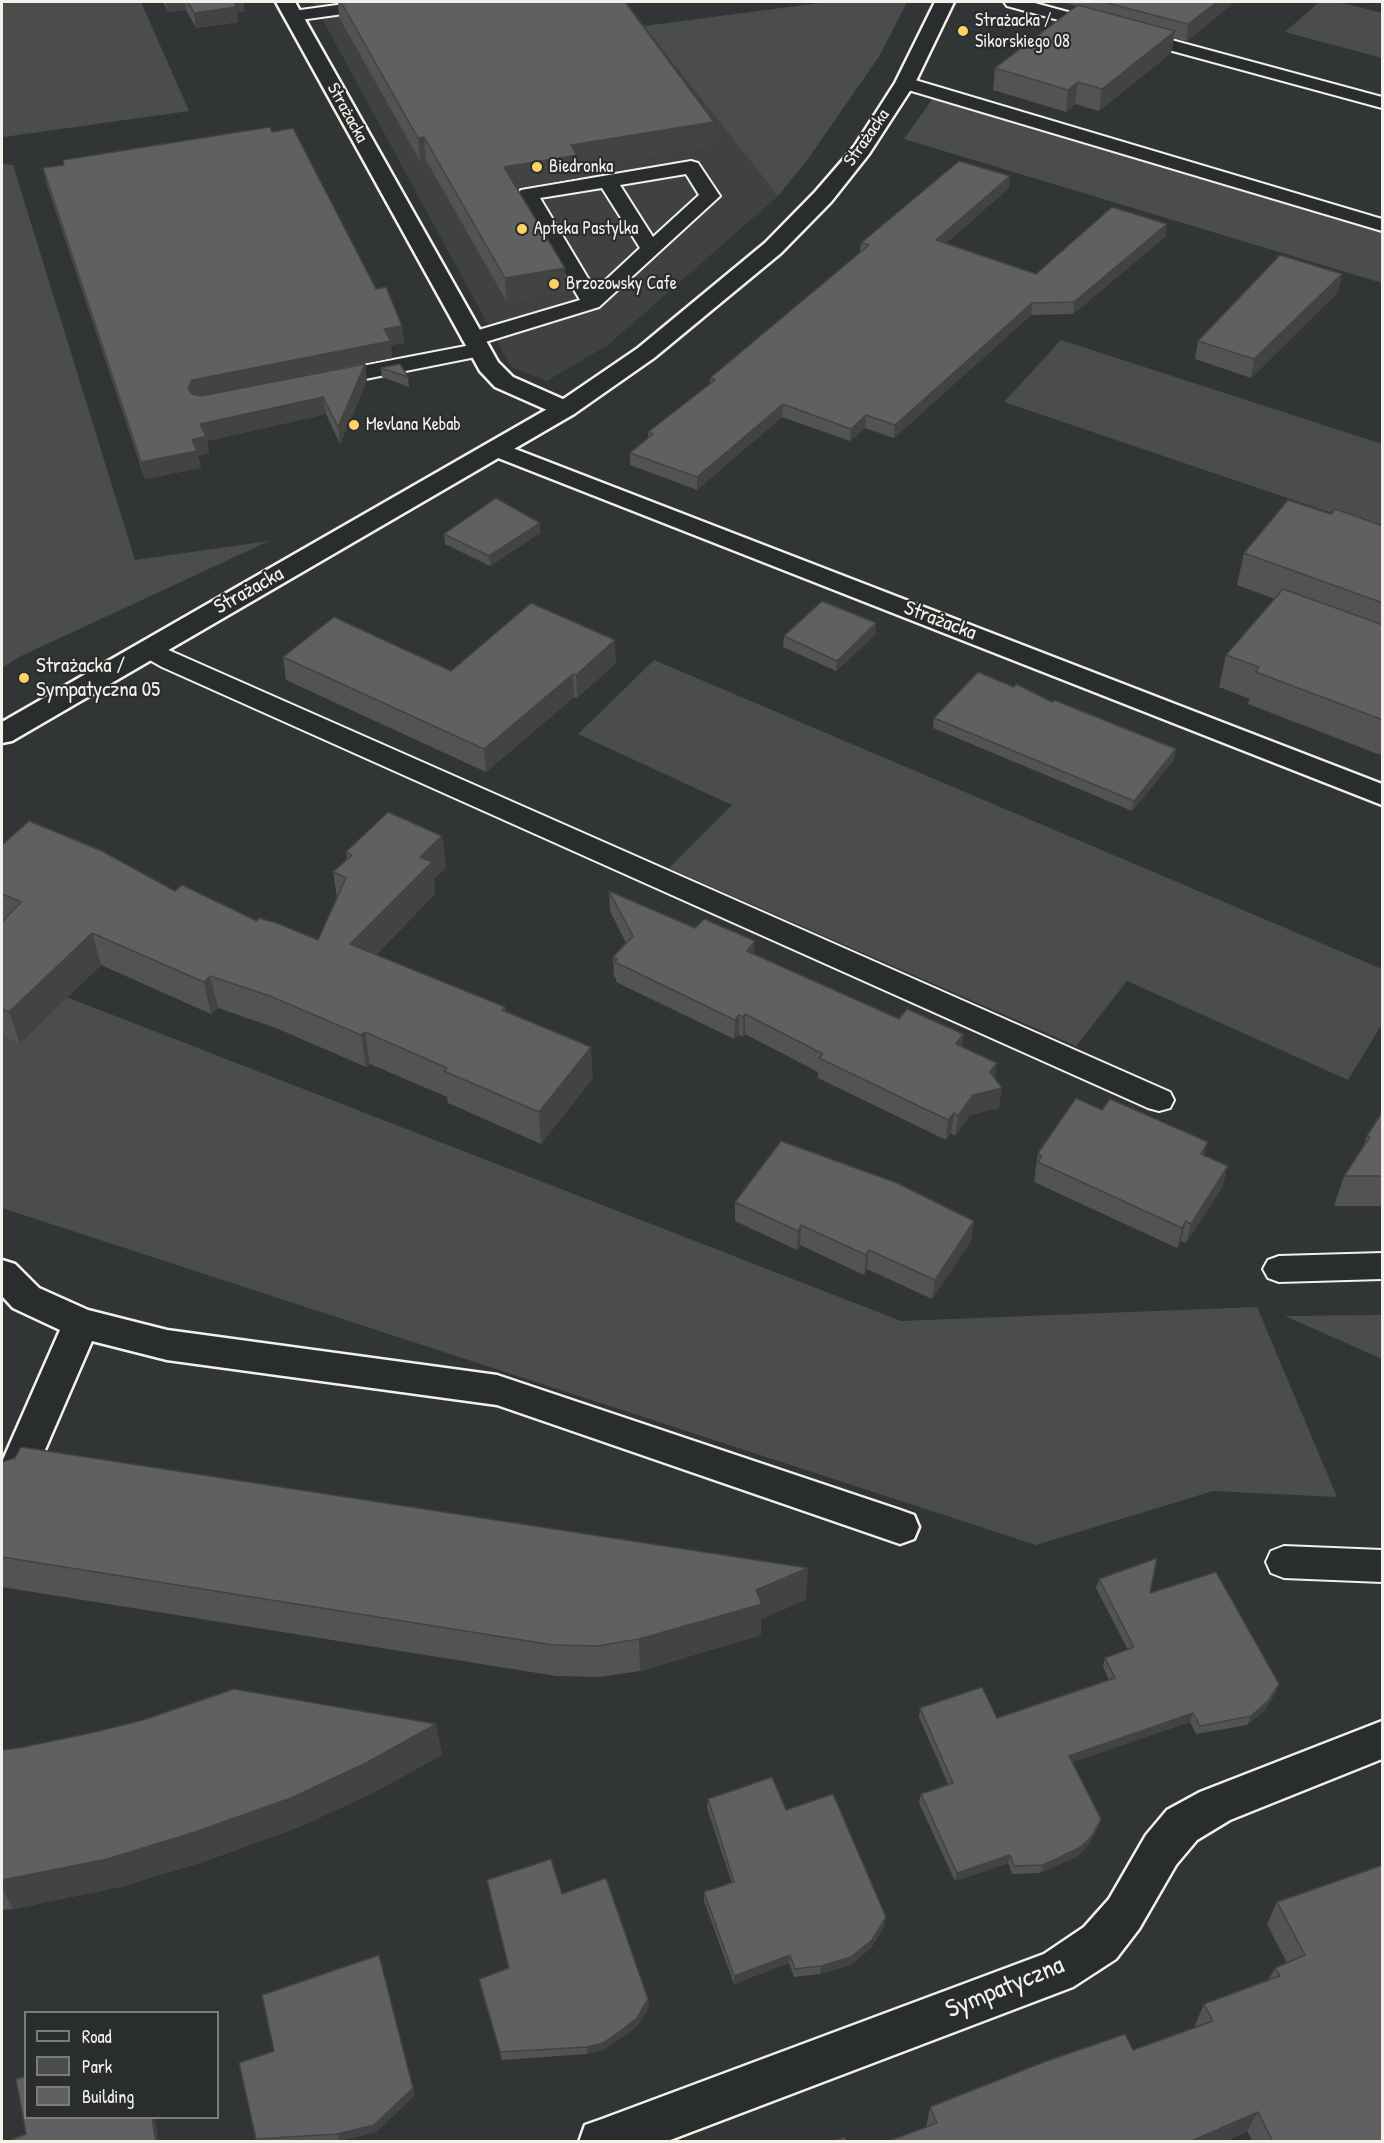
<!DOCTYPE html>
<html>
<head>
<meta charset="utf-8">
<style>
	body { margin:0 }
	#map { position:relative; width:1384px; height:2143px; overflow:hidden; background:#323535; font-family:"Patrick Hand",sans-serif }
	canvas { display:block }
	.frame { position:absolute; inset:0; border:3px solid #f4f1e8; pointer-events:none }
	.legend { position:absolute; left:24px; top:2011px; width:195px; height:108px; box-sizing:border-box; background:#2a2d2e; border:2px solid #7b7b78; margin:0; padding:8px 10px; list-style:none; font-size:18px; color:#f4f1e8 }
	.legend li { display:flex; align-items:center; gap:12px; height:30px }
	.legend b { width:30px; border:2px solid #7b7b78 }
</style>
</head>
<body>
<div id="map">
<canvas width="1384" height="2143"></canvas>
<div class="frame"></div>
<ul class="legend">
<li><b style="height:8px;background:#2a2d2e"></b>Road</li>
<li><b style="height:16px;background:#4b4d4c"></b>Park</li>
<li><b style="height:16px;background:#5f605f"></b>Building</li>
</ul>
</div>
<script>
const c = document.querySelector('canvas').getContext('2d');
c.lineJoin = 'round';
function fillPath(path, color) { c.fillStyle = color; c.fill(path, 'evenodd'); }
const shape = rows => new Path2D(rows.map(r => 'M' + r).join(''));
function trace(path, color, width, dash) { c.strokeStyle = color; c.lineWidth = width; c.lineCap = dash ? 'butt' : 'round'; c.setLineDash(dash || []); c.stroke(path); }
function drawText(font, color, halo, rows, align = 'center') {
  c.font = font + ' "Patrick Hand",sans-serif'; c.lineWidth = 4.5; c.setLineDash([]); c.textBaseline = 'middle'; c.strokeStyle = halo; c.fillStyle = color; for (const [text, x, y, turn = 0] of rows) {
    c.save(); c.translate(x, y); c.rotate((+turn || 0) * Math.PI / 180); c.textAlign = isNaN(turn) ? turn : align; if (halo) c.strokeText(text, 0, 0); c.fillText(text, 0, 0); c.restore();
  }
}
fillPath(shape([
	[313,2,626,2,778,196,608,345,547,381,511,367]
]), '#404242');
fillPath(shape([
	[2,2,141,2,189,111,4,137,2,127],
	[827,2,907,2,880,55,808,159,778,196,644,26],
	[1319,2,1339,2,1382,13,1382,58,1285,32],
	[936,94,1382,229,1382,283,904,139],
	[2,164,13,165,135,560,269,541,19,657,2,668],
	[1061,340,1382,444,1382,530,1004,402],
	[654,660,1382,969,1382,1024,1348,1080,1127,981,1076,1046,669,868,732,805,578,734],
	[2,972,901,1321,1257,1307,1337,1497,1213,1491,1036,1545,2,1208],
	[1382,1315,1382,1359,1285,1316]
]), '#4b4d4c');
const service = shape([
	[359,2,402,2,393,7,293,21,284,16,293,11,359,2],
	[1004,2,1031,2,1382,97,1382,108,1007,6,1004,2],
	[905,77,1382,219,1382,231,898,87,896,83,898,79,905,77],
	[691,161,698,163,720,196,599,307,479,344,486,345,489,350,486,355,325,387,317,385,314,380,317,375,325,373,471,345,462,339,465,334,580,300,518,194,521,190,691,161],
	[686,174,699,195,653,237,620,185,686,174],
	[602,188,640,248,595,290,540,198,602,188],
	[148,641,1170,1092,1174,1100,1170,1108,1159,1111,1148,1108,162,667,139,654,135,649,139,644,148,641],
	[1382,1253,1382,1279,1279,1282,1268,1278,1263,1269,1268,1260,1279,1256,1382,1253],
	[1284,1546,1382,1550,1382,1582,1284,1578,1271,1573,1266,1562,1271,1551,1284,1546]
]);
const minor = shape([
	[276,2,295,2,498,362,513,377,574,404,577,409,574,414,565,416,556,414,495,387,480,371,276,2],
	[497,442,1382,784,1382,805,488,454,485,449,488,444,497,442],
	[2,1260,15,1264,39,1288,88,1310,167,1330,497,1375,900,1510,914,1515,919,1527,914,1539,900,1544,497,1405,167,1360,92,1341,28,1489,14,1493,2,1489,2,1462,60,1330,13,1308,2,1296,2,1260],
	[1382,1721,1382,1759,1230,1820,1197,1840,1176,1865,1139,1929,1116,1959,1073,1987,665,2142,579,2142,585,2125,602,2119,1044,1954,1084,1927,1109,1899,1146,1835,1167,1810,1200,1792,1382,1721]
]);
const tertiary = shape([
	[935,2,954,2,915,83,869,154,831,202,781,253,654,358,574,414,12,741,2,743,2,722,556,404,638,348,765,243,815,192,854,147,895,83,935,2]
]);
trace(service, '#f4f1e8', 4);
trace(minor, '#f4f1e8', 5);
trace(tertiary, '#f4f1e8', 5);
fillPath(service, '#2a2d2e');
fillPath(minor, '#2a2d2e');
fillPath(tertiary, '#2a2d2e');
fillPath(shape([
	[163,2,243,2,245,11,237,12,238,22,196,28,186,10,168,12],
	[331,2,625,2,714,145,578,167,578,178,517,188,566,291,507,302,426,160,420,161,339,17,338,3,332,3],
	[1061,2,1234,2,1186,42,1174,38,1171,53,1099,111,1075,104,1066,112,993,90,995,68,1077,6],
	[272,132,376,289,402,326,404,343,391,345,392,358,200,396,367,381,340,444,326,414,207,441,209,453,198,456,201,468,145,479,47,185,43,168],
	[1009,188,945,244,1036,274,1166,236,1073,314,1031,315,894,438,865,428,850,441,782,417,697,490,630,465,630,453,648,439,648,432,710,384,710,378,860,252,861,243],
	[1338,292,1251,378,1195,359,1198,341],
	[381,368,408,377,409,387,382,377],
	[1331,514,1383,526,1383,756,1248,704,1250,699,1219,687,1226,655,1275,599,1237,585,1244,553],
	[540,533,490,566,445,544,444,534],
	[876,623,876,634,836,671,783,647,784,636],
	[283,657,451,671,616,663,577,698,574,697,486,772,286,680],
	[1014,687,1174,760,1132,811,933,728,934,718],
	[442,836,446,867,434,879,435,894,376,955,505,1007,506,1011,593,1078,541,1144,448,1103,447,1097,370,1064,366,1067,276,1028,218,1008,211,1014,101,965,20,1044,2,1036,2,845,175,891,257,921,318,940,337,898,333,872,347,859,346,852],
	[609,891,899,1019,963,1034,962,1047,995,1078,999,1108,970,1115,955,1136,951,1133,946,1140,818,1078,818,1072,745,1034,743,1037,739,1035,734,1039,616,982,616,978,614,977,613,957,626,943,610,911],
	[1383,1111,1383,1206,1334,1206,1344,1176,1363,1146,1367,1136],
	[1038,1153,1204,1155,1223,1186,1186,1243,1181,1241,1177,1248,1034,1182,1036,1174,1035,1173],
	[735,1202,974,1221,971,1241,932,1299,867,1269,864,1275,800,1245,797,1250,735,1221],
	[2,1462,806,1600,761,1619,761,1635,640,1671,599,1677,556,1676,2,1587],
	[1099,1579,1150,1593,1279,1684,1276,1692,1265,1710,1247,1725,1196,1734,1190,1722,1072,1762,1101,1819,1098,1827,1089,1844,1078,1856,1040,1873,1012,1874,1008,1863,955,1881,919,1803,921,1794,948,1784,919,1717,920,1708,997,1718,1109,1680,1103,1667,1105,1658,1128,1650,1096,1588],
	[436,1724,442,1755,373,1793,299,1827,203,1862,120,1887,13,1909,2,1910,2,1750],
	[708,1799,786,1810,885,1925,871,1948,850,1965,820,1974,794,1977,789,1963,734,1984,704,1901,704,1892,732,1883,707,1808],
	[1383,1865,1383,2142,1253,2142,1247,2131,1224,2142,886,2142,926,2127,930,2107,1133,2050,1196,2027,1195,2025,1204,2004,1269,1979,1275,1968,1287,1963,1267,1924,1277,1902],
	[487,1880,562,1894,648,1999,649,2007,638,2025,624,2036,603,2050,587,2054,502,2060,480,1986,479,1979,509,1968],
	[379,1955,415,2095,376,2132,339,2141,257,2142,256,2139,274,2051]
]), '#525352');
fillPath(shape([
	[166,2,185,2,186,10,168,12],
	[232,2,243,2,245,11,237,12,238,22,196,28,194,13],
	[1217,2,1234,2,1186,42,1188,24],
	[1175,31,1171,53,1099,111,1102,89],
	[1078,82,1075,104,1066,112,1068,90],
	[714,122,714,145,578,167,578,178,506,190,504,167,571,145],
	[424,137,426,160,420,161,418,138],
	[1010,176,1009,188,935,252,936,240],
	[1167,224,1166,236,1073,314,1074,302],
	[565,268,566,291,507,302,505,278],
	[1342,274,1338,292,1251,378,1254,359],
	[1032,303,1031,315,894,438,895,425],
	[402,326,404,343,391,345,392,358,195,397,191,405,188,388,192,380,384,329],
	[365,364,367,381,340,444,338,427],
	[323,397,326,414,207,441,209,453,198,456,201,468,145,479,141,462,192,440,200,424],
	[783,404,782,417,697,490,697,477],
	[866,415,865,428,850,441,851,429],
	[540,523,540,533,490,566,489,556],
	[876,623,876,634,836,671,837,661],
	[615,640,616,663,577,698,576,675],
	[573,674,574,697,486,772,484,749],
	[1176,749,1174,760,1132,811,1134,801],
	[442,836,446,867,434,879,435,894,355,976,350,944,420,857],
	[92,933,101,965,20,1044,9,1012],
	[755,941,754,961,747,951],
	[210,976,218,1008,211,1014,204,982],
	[745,1014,745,1034,743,1037,743,1017],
	[739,1015,739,1035,734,1039,735,1020],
	[365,1032,370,1064,366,1067,361,1035],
	[963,1034,961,1054,956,1044],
	[591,1047,593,1078,541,1144,539,1112],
	[997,1063,994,1083,1002,1088,999,1108,970,1115,955,1136,958,1116],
	[954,1113,951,1133,946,1140,948,1120],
	[1208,1142,1203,1162,1201,1154],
	[1228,1166,1223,1186,1186,1243,1191,1224],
	[974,1221,971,1241,932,1299,935,1280],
	[1186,1221,1181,1241,1177,1248,1182,1228],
	[801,1225,800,1245,797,1250,798,1231],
	[869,1250,867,1269,864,1275,866,1255],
	[808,1568,806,1600,761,1619,761,1635,640,1671,639,1639],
	[1279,1684,1276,1692,1265,1710,1247,1725,1251,1716],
	[1193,1713,1190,1722,1067,1764,1069,1756],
	[436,1724,442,1755,373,1793,299,1827,203,1862,120,1887,13,1909,2,1888,2,1880],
	[1101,1819,1098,1827,1089,1844,1078,1856,1040,1873,1043,1865],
	[1010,1855,1008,1863,955,1881,957,1873],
	[886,1917,885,1925,871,1948,850,1965,820,1974,821,1966],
	[790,1955,789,1963,734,1984,734,1976],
	[648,1999,649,2007,638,2025,624,2036,603,2050,587,2054,587,2047],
	[413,2088,415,2095,376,2132,339,2141,337,2134],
	[1258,2112,1247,2131,1224,2142,1189,2142],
	[152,2118,155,2118,159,2142,156,2142]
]), '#424342');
const building = shape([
	[188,2,234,2,236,7,194,13,188,2],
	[341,2,625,2,714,122,571,145,577,155,504,167,565,268,505,278,424,137,418,138,341,2],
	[1103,2,1217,2,1188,24,1103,2],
	[1078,5,1175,31,1102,89,1078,82,1068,90,995,68,1078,5],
	[270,127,272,132,293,128,376,289,386,287,402,326,384,329,391,341,192,380,188,388,192,394,201,396,365,364,338,427,323,397,200,424,206,436,192,440,197,451,141,462,43,168,64,165,63,160,270,127],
	[959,161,1010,176,936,240,1036,274,1112,207,1167,224,1074,302,1032,303,895,425,866,415,851,429,783,404,697,477,630,453,653,434,648,432,715,380,710,378,869,245,861,243,959,161],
	[1280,255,1342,274,1254,359,1198,341,1280,255],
	[400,364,408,377,381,368,400,364],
	[496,498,540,523,489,556,444,534,496,498],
	[1288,500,1331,514,1335,509,1383,526,1381,531,1383,531,1383,603,1244,553,1288,500],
	[1283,589,1383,625,1383,720,1256,672,1259,667,1226,655,1283,589],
	[822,601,876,623,837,661,784,636,822,601],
	[531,603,615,640,576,675,573,674,484,749,283,657,334,617,451,671,531,603],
	[978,672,1014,687,1016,684,1052,702,1054,700,1176,749,1134,801,934,718,978,672],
	[388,812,442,836,420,857,432,862,350,944,505,1007,502,1010,591,1047,539,1112,444,1071,447,1068,365,1032,361,1035,270,996,210,976,204,982,92,933,9,1012,2,1009,2,922,21,902,2,894,2,845,29,821,102,851,175,891,182,885,257,921,259,918,277,923,318,940,346,878,333,872,352,855,346,852,388,812],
	[609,891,695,928,704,919,755,941,747,951,899,1019,907,1009,963,1034,956,1044,997,1063,990,1072,1002,1088,973,1095,958,1116,954,1113,948,1120,819,1058,823,1054,745,1014,743,1017,739,1015,735,1020,615,962,617,959,613,957,633,936,609,891],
	[1076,1098,1102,1110,1110,1099,1208,1142,1201,1154,1228,1166,1191,1224,1186,1221,1182,1228,1038,1162,1042,1156,1038,1153,1076,1098],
	[1383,1111,1383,1176,1344,1176,1370,1137,1367,1136,1383,1111],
	[781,1141,897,1183,974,1221,935,1280,869,1250,866,1255,801,1225,798,1231,735,1202,781,1141],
	[21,1447,808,1568,756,1590,762,1604,639,1639,597,1646,553,1645,2,1557,2,1462,15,1458,21,1447],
	[1157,1558,1150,1593,1216,1572,1279,1684,1268,1701,1251,1716,1200,1726,1193,1713,1069,1756,1101,1819,1092,1836,1081,1847,1043,1865,1014,1866,1010,1855,957,1873,921,1794,953,1783,920,1708,982,1687,997,1718,1115,1678,1105,1658,1134,1647,1099,1579,1157,1558],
	[234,1689,436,1724,366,1763,291,1798,192,1833,107,1859,2,1880,2,1750,19,1748,95,1732,143,1720,234,1689],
	[772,1777,786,1810,833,1794,886,1917,872,1940,851,1957,821,1966,795,1969,790,1955,734,1976,704,1892,734,1882,708,1799,772,1777],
	[551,1859,562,1894,606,1878,648,1999,637,2018,623,2029,603,2043,587,2047,500,2052,479,1979,509,1968,487,1880,551,1859],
	[1383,1865,1383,2142,1273,2142,1258,2112,1189,2142,886,2142,937,2123,930,2107,1044,2062,1125,2034,1133,2050,1213,2021,1204,2004,1280,1976,1275,1968,1305,1955,1277,1902,1383,1865],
	[379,1955,413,2088,374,2125,337,2134,256,2139,239,2063,274,2051,262,1995,379,1955],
	[26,2076,26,2118,152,2118,156,2142,6,2142,26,2134,16,2079,26,2076],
	[845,2137,846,2142,832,2142,845,2137]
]);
fillPath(building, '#5f605f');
trace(building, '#424342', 1.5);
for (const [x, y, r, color] of [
	[963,31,6,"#ffd166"],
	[537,167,6,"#ffd166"],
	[522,229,6,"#ffd166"],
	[554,284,6,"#ffd166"],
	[354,425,6,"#ffd166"],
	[24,678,6,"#ffd166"]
]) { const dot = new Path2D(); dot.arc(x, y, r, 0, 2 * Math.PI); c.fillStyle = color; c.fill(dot); trace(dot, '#2a2d2e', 2); }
drawText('18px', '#f4f1e8', '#2a2d2e', [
	["Strażacka /",975,21],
	["Sikorskiego 08",975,42],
	["Biedronka",549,167],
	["Apteka Pastylka",534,229],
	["Brzozowsky Cafe",566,284],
	["Mevlana Kebab",366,425]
], 'left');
drawText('18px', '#f4f1e8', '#2a2d2e', [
	["Strażacka",347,113,61],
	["Strażacka",867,138,-55]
]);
drawText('21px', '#f4f1e8', '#2a2d2e', [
	["Strażacka",249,591,-29],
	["Strażacka",940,621,21]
]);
drawText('21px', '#f4f1e8', '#2a2d2e', [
	["Strażacka /",36,666],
	["Sympatyczna 05",36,690]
], 'left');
drawText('26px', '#f4f1e8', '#2a2d2e', [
	["Sympatyczna",1005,1988,-22]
]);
</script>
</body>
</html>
